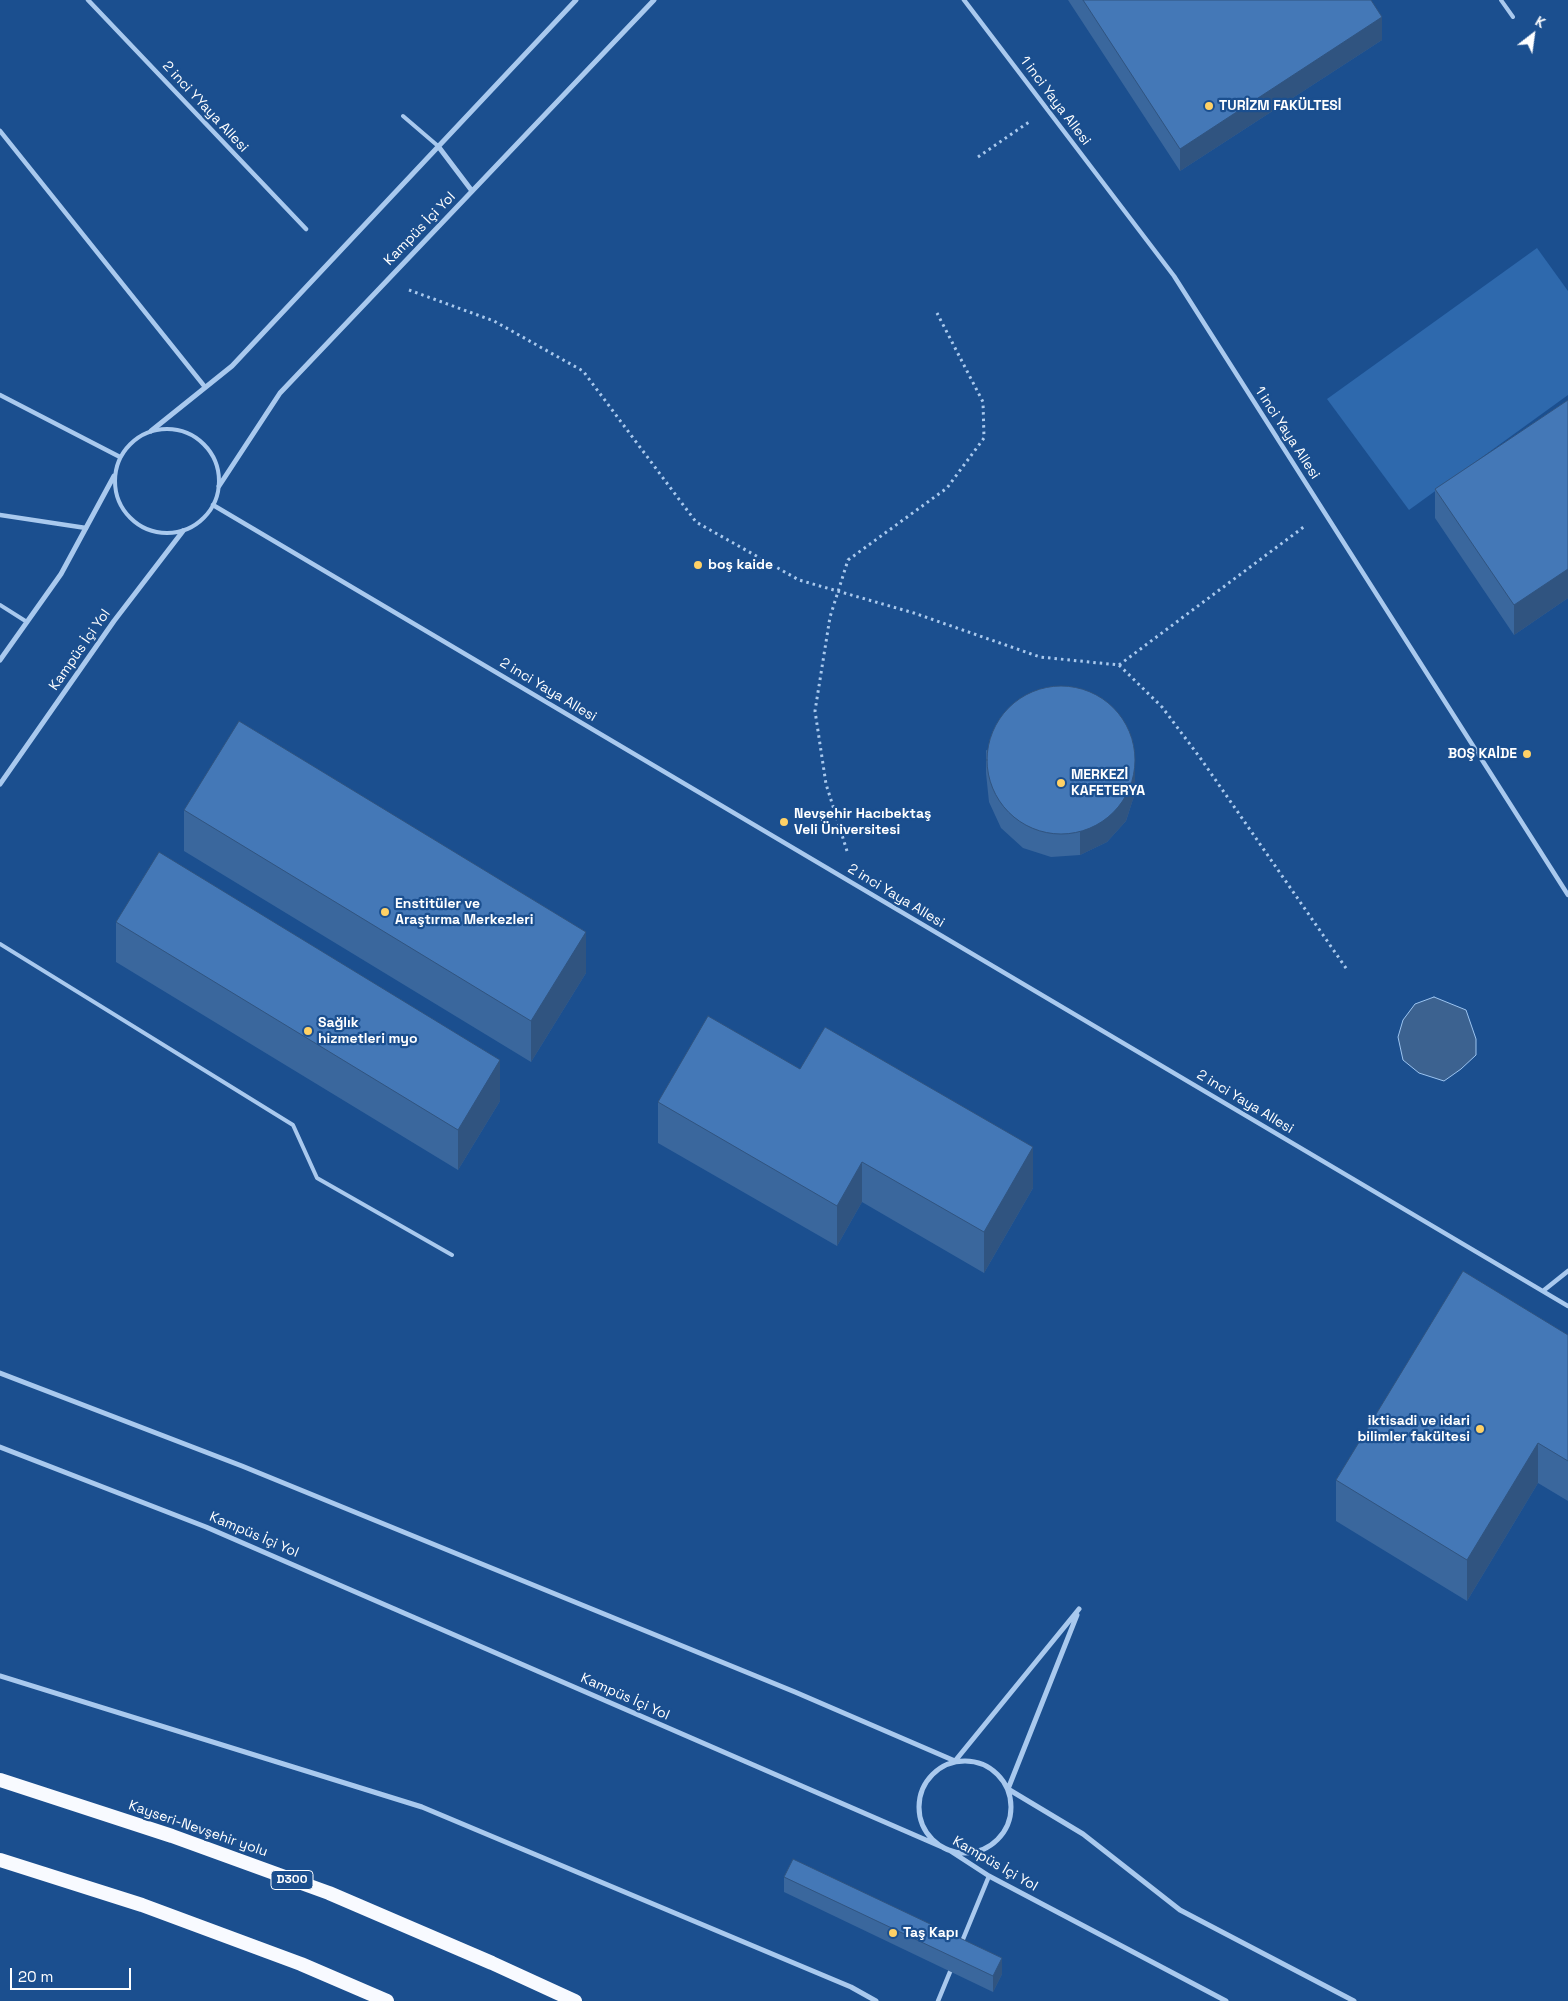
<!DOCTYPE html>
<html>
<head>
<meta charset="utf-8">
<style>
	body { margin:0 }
	#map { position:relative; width:1568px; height:2001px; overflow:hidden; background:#1b4f8f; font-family:"Space Grotesk",sans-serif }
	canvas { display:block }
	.north { position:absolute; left:1508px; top:10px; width:50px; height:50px; -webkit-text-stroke:4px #1b4f8f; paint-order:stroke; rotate:30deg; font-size:14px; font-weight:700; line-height:20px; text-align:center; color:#fff }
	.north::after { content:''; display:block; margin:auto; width:18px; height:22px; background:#fff; clip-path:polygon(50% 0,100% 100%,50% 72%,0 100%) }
	.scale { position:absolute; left:10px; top:1968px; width:121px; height:22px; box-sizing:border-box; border:2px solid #fff; border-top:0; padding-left:6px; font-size:15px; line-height:18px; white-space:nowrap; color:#fff; -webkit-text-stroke:4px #1b4f8f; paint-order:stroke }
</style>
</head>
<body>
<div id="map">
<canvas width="1568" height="2001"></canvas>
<div class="north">K</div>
<div class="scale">20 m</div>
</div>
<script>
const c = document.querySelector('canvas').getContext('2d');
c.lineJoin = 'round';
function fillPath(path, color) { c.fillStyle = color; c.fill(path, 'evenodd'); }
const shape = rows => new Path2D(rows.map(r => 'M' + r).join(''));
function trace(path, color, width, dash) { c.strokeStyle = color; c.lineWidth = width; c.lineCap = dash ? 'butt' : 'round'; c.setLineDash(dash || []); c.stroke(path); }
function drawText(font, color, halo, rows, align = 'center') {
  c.font = font + ' "Space Grotesk",sans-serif'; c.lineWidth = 4.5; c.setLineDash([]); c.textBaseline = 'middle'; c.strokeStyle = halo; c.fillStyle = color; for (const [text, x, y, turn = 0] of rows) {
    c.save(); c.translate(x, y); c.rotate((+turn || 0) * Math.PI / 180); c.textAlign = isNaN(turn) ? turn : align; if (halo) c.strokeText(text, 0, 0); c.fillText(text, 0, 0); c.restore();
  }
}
fillPath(shape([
	[1537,248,1568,291,1568,395,1409,510,1327,399]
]), '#2e69ad');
const water = shape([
	[1434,997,1466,1010,1476,1039,1476,1055,1461,1069,1444,1081,1419,1073,1403,1060,1398,1037,1403,1020,1415,1004,1434,997]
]);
fillPath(water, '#3c6290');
trace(water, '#9cc4f0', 1);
trace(shape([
	[978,157,1029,122],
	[409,290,494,321,583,371,696,522,799,580,914,613,1040,657,1119,665,1162,707,1201,759,1348,971],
	[1119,665,1305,526],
	[847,851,826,784,815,711,830,617,848,560,947,488,984,438,983,402,937,313]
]), '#a9c9ee', 3, [2.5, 4]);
trace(shape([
	[1501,0,1513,17],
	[403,116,438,146],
	'115 481a52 52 0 1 1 104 0a52 52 0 1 1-104 0Z',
	[0,605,27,622],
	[0,944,293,1125,317,1178,452,1255]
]), '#a9c9ee', 4);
trace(shape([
	[88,0,306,229],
	[964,0,1174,276,1568,895],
	[0,131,205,387],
	[0,395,120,457],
	[213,505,1568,1306],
	[0,515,86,528],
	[1543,1291,1568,1271],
	[961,1944,989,1876],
	[938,2001,952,1967]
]), '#a9c9ee', 4.5);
trace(shape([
	[438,146,472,191],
	[151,431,232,366,576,0],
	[219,486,280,393,654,0],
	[0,660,61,574,114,476],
	[0,784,114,621,183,531],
	[0,1373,242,1466,795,1692,955,1761,1079,1609],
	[0,1447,206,1527,949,1850,989,1876,1226,2001],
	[1077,1615,1008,1789,1083,1834,1180,1910,1354,2001],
	[0,1676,422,1807,851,1987,876,2001],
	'919 1807a46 46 0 1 1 92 0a46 46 0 1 1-92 0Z'
]), '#a9c9ee', 5);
trace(shape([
	[0,1780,172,1836,329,1893,492,1963,575,2001],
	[0,1860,142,1905,301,1964,387,2001]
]), '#f8faff', 14);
fillPath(shape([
	[1068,0,1371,0,1382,40,1180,171],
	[1568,400,1568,598,1514,635,1435,518,1435,489],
	[986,750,1135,793,1126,821,1107,842,1080,855,1051,857,1023,848,1001,828,989,802,986,773],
	[184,810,586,973,531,1062,184,851],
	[116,922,500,1101,458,1170,116,962],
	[800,1069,1033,1188,984,1273,862,1202,837,1246,658,1143,658,1102],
	[1568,1335,1568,1501,1538,1483,1467,1601,1336,1521,1336,1480],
	[784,1877,1002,1974,993,1992,784,1892]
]), '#3a679d');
fillPath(shape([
	[1382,17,1382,40,1180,171,1180,149],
	[1568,569,1568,598,1514,635,1514,605],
	[1135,770,1135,793,1126,821,1107,842,1080,855,1080,832],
	[586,932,586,973,531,1062,531,1021],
	[500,1060,500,1101,458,1170,458,1130],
	[1033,1147,1033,1188,984,1273,984,1232],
	[862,1162,862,1202,837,1246,837,1206],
	[1538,1443,1538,1483,1467,1601,1467,1560],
	[1002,1958,1002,1974,993,1992,993,1976]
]), '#305480');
const building = shape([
	[1083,0,1371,0,1382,17,1180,149,1083,0],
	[1568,400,1568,569,1514,605,1435,489,1568,400],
	'987 760a74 74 0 1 1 148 0a74 74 0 1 1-148 0Z',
	[239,721,586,932,531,1021,184,810,239,721],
	[159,852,500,1060,458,1130,116,922,159,852],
	[708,1016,800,1069,825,1027,1033,1147,984,1232,862,1162,837,1206,658,1102,708,1016],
	[1463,1271,1568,1335,1568,1461,1538,1443,1467,1560,1336,1480,1463,1271],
	[793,1859,1002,1958,993,1976,784,1877,793,1859]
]);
fillPath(building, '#4478b7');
trace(building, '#305480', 1);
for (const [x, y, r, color] of [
	[1209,106,5,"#ffd166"],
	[698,565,5,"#ffd166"],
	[1527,754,5,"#ffd166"],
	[1061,783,5,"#ffd166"],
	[784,822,5,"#ffd166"],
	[385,912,5,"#ffd166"],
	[308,1031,5,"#ffd166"],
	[1480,1429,5,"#ffd166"],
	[893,1933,5,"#ffd166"]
]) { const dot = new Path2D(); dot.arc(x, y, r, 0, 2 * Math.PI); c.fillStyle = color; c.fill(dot); trace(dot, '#1b4f8f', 2); }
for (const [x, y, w] of [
	[292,1880,42]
]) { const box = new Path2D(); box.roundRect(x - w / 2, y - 9.5, w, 19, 4); c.fillStyle = '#1b4f8f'; c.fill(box); trace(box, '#fff', 1); }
drawText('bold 12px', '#fff', null, [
	["D300",292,1880]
]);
drawText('14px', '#fff', '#1b4f8f', [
	["1 inci Yaya Allesi",1055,101,53],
	["2 inci YYaya Allesi",205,107,47],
	["Kampüs İçi Yol",420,229,-46],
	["1 inci Yaya Allesi",1287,433,57],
	["Kampüs İçi Yol",80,650,-55],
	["2 inci Yaya Allesi",548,690,31],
	["2 inci Yaya Allesi",896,896,31],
	["2 inci Yaya Allesi",1245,1102,31],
	["Kampüs İçi Yol",254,1535,23],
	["Kampüs İçi Yol",625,1697,24],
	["Kayseri-Nevşehir yolu",198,1829,19],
	["Kampüs İçi Yol",995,1864,30]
]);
drawText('bold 14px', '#fff', '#1b4f8f', [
	["TURİZM FAKÜLTESİ",1219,106],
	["boş kaide",708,565],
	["BOŞ KAİDE",1517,754,"right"],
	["MERKEZİ",1071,775],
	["KAFETERYA",1071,791],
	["Nevşehir Hacıbektaş",794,814],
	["Veli Üniversitesi",794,830],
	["Enstitüler ve",395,904],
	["Araştırma Merkezleri",395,920],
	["Sağlık",318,1023],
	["hizmetleri myo",318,1039],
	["iktisadi ve idari",1470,1421,"right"],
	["bilimler fakültesi",1470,1437,"right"],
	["Taş Kapı",903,1933]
], 'left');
</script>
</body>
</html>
